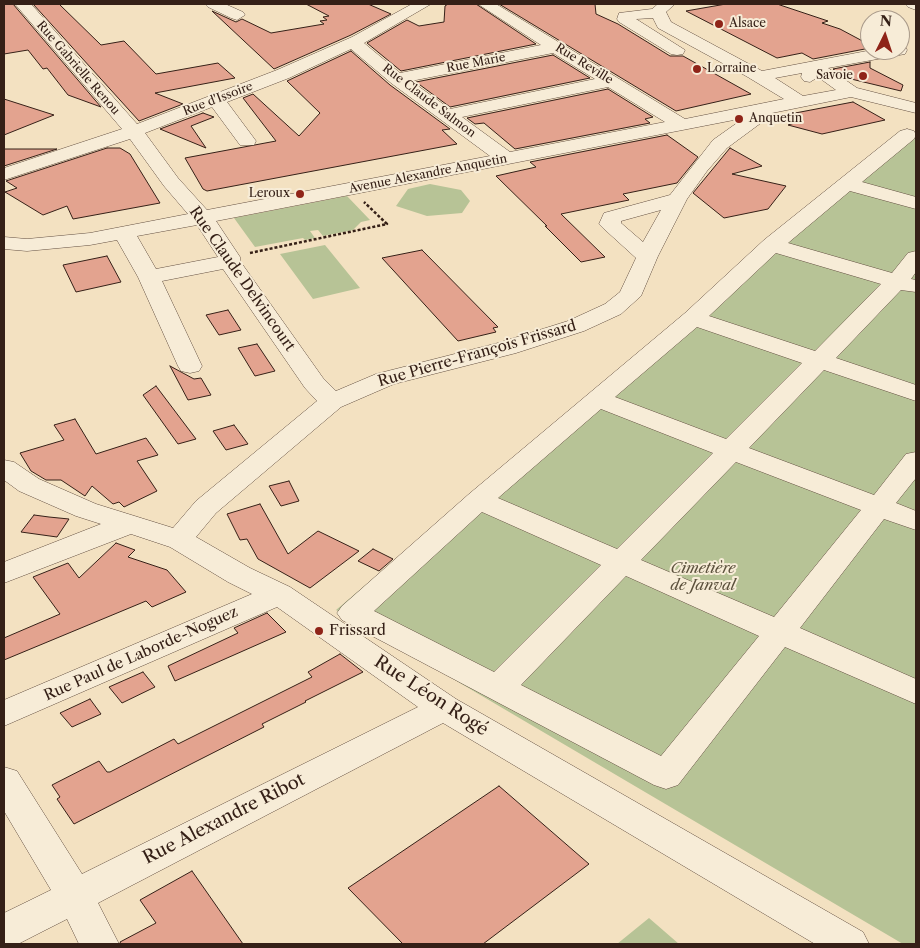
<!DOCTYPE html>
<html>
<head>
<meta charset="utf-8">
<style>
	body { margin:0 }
	#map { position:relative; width:920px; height:948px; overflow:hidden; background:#f3e1c1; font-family:"Libre Caslon Text",serif }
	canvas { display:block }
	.frame { position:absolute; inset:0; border:5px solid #352017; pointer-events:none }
	.north { position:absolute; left:860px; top:10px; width:50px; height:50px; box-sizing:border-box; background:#f7ecd7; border:1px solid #a99a8a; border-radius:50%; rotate:4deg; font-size:14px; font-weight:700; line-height:20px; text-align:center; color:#352017 }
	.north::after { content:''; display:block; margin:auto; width:18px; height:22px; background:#8f2418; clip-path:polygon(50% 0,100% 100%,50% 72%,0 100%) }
</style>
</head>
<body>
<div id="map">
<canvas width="920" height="948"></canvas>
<div class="frame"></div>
<div class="north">N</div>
</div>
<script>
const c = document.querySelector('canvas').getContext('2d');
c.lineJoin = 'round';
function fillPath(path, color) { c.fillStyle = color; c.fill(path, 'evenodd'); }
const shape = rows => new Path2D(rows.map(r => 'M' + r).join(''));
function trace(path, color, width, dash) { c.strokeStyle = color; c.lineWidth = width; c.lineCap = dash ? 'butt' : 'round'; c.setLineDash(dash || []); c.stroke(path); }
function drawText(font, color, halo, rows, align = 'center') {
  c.font = font + ' "Libre Caslon Text",serif'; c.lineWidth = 4; c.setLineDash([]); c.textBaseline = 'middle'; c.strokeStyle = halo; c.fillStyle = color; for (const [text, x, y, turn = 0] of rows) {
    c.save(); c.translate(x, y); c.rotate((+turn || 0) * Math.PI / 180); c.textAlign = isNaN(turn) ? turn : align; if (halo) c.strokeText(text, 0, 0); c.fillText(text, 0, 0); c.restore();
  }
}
fillPath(shape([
	[901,130,916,134,916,944,903,944,336,610],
	[430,184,461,190,470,201,462,213,427,216,396,206,408,189],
	[347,196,370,220,361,222,353,230,323,236,318,230,310,231,315,238,305,240,303,238,255,247,234,218],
	[325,245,360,288,313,299,280,254],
	[649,918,679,944,617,944]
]), '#b7c396');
const building = shape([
	[4,4,13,4,101,107,68,95,47,68,43,69,28,50,4,54,4,4],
	[33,4,59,4,101,45,124,41,156,74,218,63,235,78,155,93,183,104,139,121,33,4],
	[306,4,368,4,391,14,351,35,274,69,212,11,236,22,242,19,271,33,324,24,320,21,327,20,323,17,329,16,306,4],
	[448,4,476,4,536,44,401,71,367,43,407,20,419,26,444,22,445,6,448,4],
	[499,4,595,4,596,14,618,24,670,56,683,56,751,94,676,111,499,4],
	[726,4,777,4,828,21,822,23,840,29,870,45,870,48,813,59,802,53,777,58,686,11,726,4],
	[351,51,390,85,450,129,442,130,457,144,207,191,203,189,185,158,276,141,243,98,253,94,299,136,320,113,287,81,351,51],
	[553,55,590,78,450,107,416,82,553,55],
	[870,62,870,68,903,85,901,91,847,78,833,69,870,62],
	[608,89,653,117,645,119,650,123,515,149,484,123,475,124,467,118,608,89],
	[4,99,54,115,4,135,4,99],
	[853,102,885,120,822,134,788,125,801,121,790,114,853,102],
	[203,113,214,117,191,126,206,148,160,129,203,113],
	[667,135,698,157,677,183,623,194,629,200,561,214,605,257,581,262,545,226,547,226,496,176,536,167,530,162,667,135],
	[107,148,120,148,130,154,160,203,73,219,67,206,43,215,5,192,17,188,6,181,107,148],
	[730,148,762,166,732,174,786,186,768,209,724,218,693,193,730,148],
	[4,149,57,149,4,166,4,149],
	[422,250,498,327,493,328,496,332,458,341,382,258,422,250],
	[107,256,121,282,76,292,63,265,107,256],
	[228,310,241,330,219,335,206,315,228,310],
	[257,344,275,371,255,376,238,348,257,344],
	[170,366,194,379,201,378,211,395,188,400,170,366],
	[156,386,196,439,178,444,143,395,156,386],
	[75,419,96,454,146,438,158,455,137,461,157,491,124,507,119,502,113,504,92,486,85,496,61,480,46,480,31,471,20,453,64,440,54,425,75,419],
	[234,425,248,444,226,450,213,431,234,425],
	[289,481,299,501,281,506,269,486,289,481],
	[260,504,288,554,318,531,359,551,310,588,258,559,247,539,240,540,227,514,260,504],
	[34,515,49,517,69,519,57,537,21,532,34,515],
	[116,543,135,550,128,557,167,570,186,592,152,607,146,601,4,660,4,638,60,614,33,577,68,563,79,578,116,543],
	[373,549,393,559,379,571,358,561,373,549],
	[267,613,286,632,175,681,168,666,238,633,234,628,267,613],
	[340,654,363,672,305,701,306,702,262,724,264,727,193,763,74,824,57,799,60,797,52,785,99,761,107,772,110,772,174,739,178,744,312,677,308,672,340,654],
	[143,672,155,687,122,703,109,687,143,672],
	[90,699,101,714,72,727,60,713,90,699],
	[499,786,589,864,483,944,403,944,348,888,499,786],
	[192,871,243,944,121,944,120,942,156,923,140,900,192,871]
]);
fillPath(building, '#e3a38f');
trace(building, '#352017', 1);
const minor = shape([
	[15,4,31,4,137,124,277,70,352,37,412,4,431,4,364,43,400,73,541,45,478,4,496,4,685,119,784,99,746,76,658,28,653,18,636,19,685,50,683,54,677,55,671,54,619,22,617,19,619,13,652,9,658,4,675,4,666,12,671,22,762,71,872,50,900,50,900,45,905,46,907,50,905,54,828,68,857,88,916,103,916,113,851,97,772,113,769,117,727,148,707,171,687,199,658,256,641,296,621,314,584,331,516,353,394,384,341,407,216,513,196,537,250,568,290,587,456,699,863,932,869,944,815,944,443,723,98,903,119,944,79,944,67,919,18,944,4,944,4,913,51,890,4,811,4,767,17,771,82,874,418,707,277,607,4,726,4,700,252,594,228,582,170,547,131,534,4,583,4,562,101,524,76,516,19,491,4,480,4,460,14,462,39,479,96,504,173,528,196,501,317,401,305,388,223,269,162,281,202,366,199,371,190,373,181,371,178,366,138,277,117,240,90,245,27,251,4,249,4,237,27,239,90,233,188,214,164,186,130,139,4,180,4,168,122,129,15,4],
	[351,49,391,83,490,156,207,210,178,178,145,133,212,107,240,145,254,145,256,141,227,102,289,78,351,49],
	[553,53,595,79,450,109,411,81,553,53],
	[802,73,801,77,804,81,810,82,818,77,836,90,803,96,775,78,802,73],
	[608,87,665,122,510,152,462,117,608,87],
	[744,118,713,140,670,195,604,213,599,224,603,228,636,258,620,292,605,304,568,321,498,343,376,374,336,391,323,378,240,261,240,257,216,221,744,118],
	[661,210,643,242,621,223,621,221,661,210],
	[197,225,218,257,156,269,137,236,197,225],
	[205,4,225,4,243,12,245,15,237,20,231,18,208,7,205,4],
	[905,4,916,4,916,10,908,7,905,4],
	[907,129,914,131,916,135,914,139,862,182,916,197,916,209,850,191,788,243,892,273,908,253,916,251,916,272,911,279,916,280,916,292,901,290,836,358,916,385,916,401,824,370,749,448,874,495,906,454,916,452,916,478,896,503,916,511,916,530,884,519,800,628,916,679,916,704,785,647,678,785,666,789,654,785,342,620,337,613,342,606,469,494,685,313,764,240,900,131,907,129],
	[776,253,881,284,815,351,709,316,776,253],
	[697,327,802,363,726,439,615,397,697,327],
	[601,409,713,453,617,549,498,498,601,409],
	[736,462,861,510,774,617,641,560,736,462],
	[482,512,601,565,494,672,374,611,482,512],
	[626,576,759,636,661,756,521,685,626,576]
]);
trace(minor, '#645042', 1);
trace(shape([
	[250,253,387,224,364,202]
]), '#352017', 2.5, [3, 2]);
fillPath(minor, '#f7ecd7');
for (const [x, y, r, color] of [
	[719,24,5,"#8f2418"],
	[697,69,5,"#8f2418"],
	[863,76,5,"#8f2418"],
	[739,119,5,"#8f2418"],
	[300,194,5,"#8f2418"],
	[319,631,5,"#8f2418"]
]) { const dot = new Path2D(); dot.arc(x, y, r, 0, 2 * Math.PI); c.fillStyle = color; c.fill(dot); trace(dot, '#f7ecd7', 2); }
drawText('12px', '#352017', '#f7ecd7', [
	["Alsace",729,24],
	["Lorraine",707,69],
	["Savoie",853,76,"right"],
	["Anquetin",749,119],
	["Leroux",290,194,"right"]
], 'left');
drawText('12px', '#352017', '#f7ecd7', [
	["Rue Marie",476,63,-11],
	["Rue Reville",584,64,32],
	["Rue Gabrielle Renou",78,68,49],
	["Rue d'Issoire",218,99,-21],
	["Rue Claude Salmon",429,101,37],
	["Avenue Alexandre Anquetin",428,174,-11]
]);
drawText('15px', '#352017', '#f7ecd7', [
	["Rue Claude Delvincourt",242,279,55],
	["Rue Pierre-François Frissard",477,354,-16],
	["Rue Paul de Laborde-Noguez",141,654,-24]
]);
drawText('italic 15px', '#5c513d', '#f7ecd7', [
	["Cimetière",703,569],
	["de Janval",703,586]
]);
drawText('15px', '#352017', '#f7ecd7', [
	["Frissard",329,631]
], 'left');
drawText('18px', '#352017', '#f7ecd7', [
	["Rue Léon Rogé",431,696,33],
	["Rue Alexandre Ribot",224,819,-27]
]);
</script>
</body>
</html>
